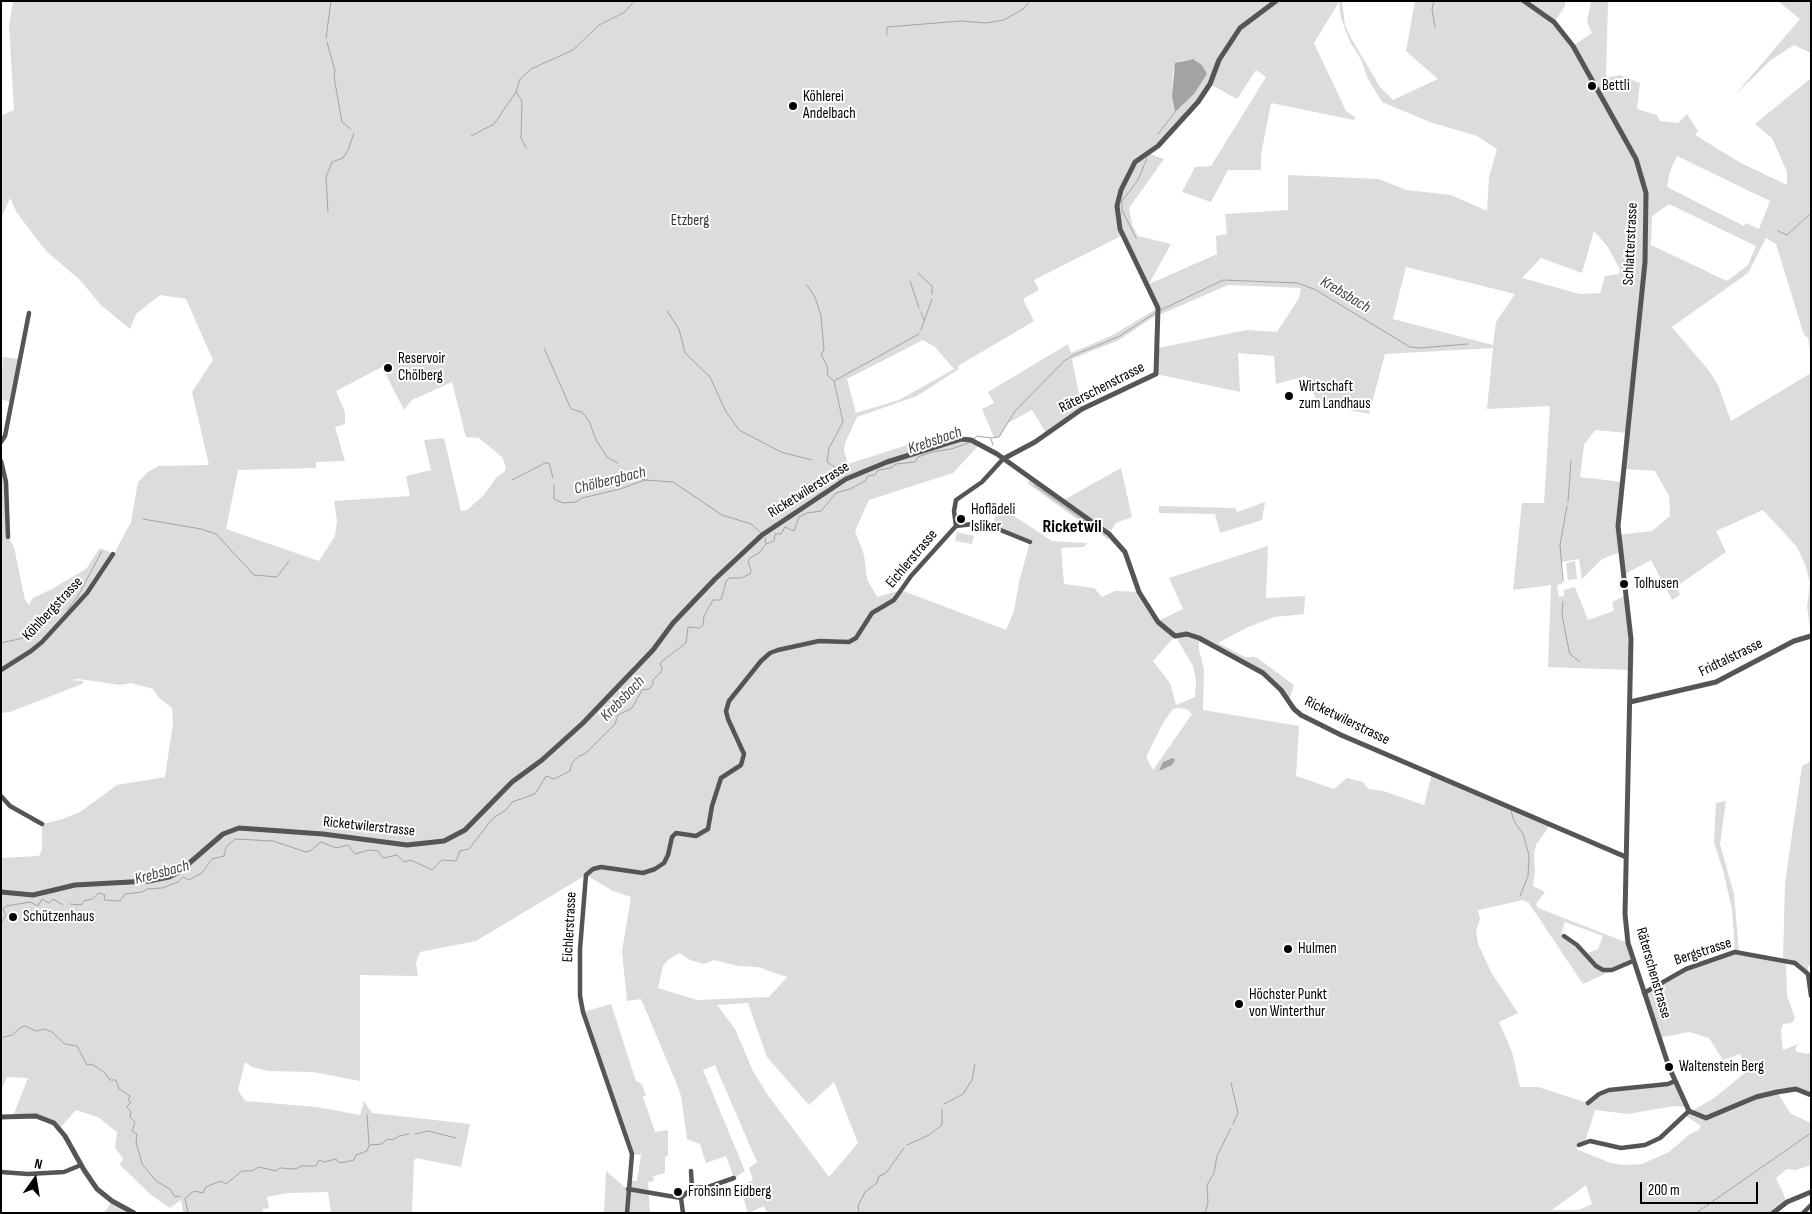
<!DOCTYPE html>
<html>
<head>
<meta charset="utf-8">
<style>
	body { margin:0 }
	#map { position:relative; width:1812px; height:1214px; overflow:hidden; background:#fff; font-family:"Sofia Sans Condensed",sans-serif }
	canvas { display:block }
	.frame { position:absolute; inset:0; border:2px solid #000; pointer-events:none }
	.north { position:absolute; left:10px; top:1154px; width:50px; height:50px; -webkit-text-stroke:4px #fff; paint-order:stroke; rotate:13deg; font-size:14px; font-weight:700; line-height:20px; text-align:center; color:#000 }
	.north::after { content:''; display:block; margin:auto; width:18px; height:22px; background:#000; clip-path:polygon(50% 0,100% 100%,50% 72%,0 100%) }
	.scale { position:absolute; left:1640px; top:1182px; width:118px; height:22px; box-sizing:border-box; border:2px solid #000; border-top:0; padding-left:6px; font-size:15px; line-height:18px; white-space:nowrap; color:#000; -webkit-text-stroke:4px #fff; paint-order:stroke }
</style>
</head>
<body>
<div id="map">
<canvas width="1812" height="1214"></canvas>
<div class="frame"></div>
<div class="north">N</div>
<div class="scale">200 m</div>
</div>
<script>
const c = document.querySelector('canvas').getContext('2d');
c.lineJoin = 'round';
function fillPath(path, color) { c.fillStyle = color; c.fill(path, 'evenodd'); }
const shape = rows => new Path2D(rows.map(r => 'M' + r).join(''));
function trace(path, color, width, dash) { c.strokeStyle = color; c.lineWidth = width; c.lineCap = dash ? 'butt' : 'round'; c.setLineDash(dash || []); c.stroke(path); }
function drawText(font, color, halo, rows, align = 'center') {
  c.font = font + ' "Sofia Sans Condensed",sans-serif'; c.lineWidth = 4; c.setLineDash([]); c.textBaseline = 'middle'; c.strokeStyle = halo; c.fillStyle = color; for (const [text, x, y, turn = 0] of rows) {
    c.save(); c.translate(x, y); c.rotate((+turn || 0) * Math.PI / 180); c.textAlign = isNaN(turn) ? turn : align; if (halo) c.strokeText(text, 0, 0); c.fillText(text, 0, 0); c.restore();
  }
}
fillPath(shape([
	[13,1,1342,1,1345,25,1351,38,1380,87,1393,100,1438,79,1406,51,1415,1,1565,1,1565,6,1554,22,1573,46,1592,33,1587,22,1591,1,1608,1,1606,78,1620,75,1640,83,1637,109,1657,115,1660,121,1678,123,1687,114,1698,131,1695,135,1741,163,1787,185,1787,172,1772,138,1755,124,1811,78,1811,358,1808,338,1804,335,1776,244,1766,238,1748,273,1672,327,1710,372,1718,385,1731,421,1811,373,1811,636,1807,606,1810,583,1805,564,1797,547,1763,510,1716,531,1726,552,1677,586,1680,595,1672,600,1651,560,1623,575,1620,552,1602,559,1582,579,1579,559,1561,562,1562,584,1557,585,1559,597,1564,596,1564,590,1575,587,1588,620,1611,612,1614,610,1612,602,1626,595,1630,670,1548,667,1551,585,1513,590,1522,503,1544,503,1550,406,1487,409,1493,348,1385,354,1369,414,1318,404,1306,376,1276,384,1274,356,1238,353,1240,392,1156,374,1158,348,1247,330,1277,332,1299,298,1301,288,1228,285,1152,318,1119,340,1072,359,1082,409,1046,433,1032,410,1008,423,999,437,994,437,982,409,994,403,988,392,1068,344,1071,353,1111,336,1158,308,1123,235,1034,280,1039,290,1023,299,1034,321,958,366,959,369,917,396,857,417,845,443,844,451,848,464,932,437,932,446,961,439,980,444,953,473,869,500,855,531,864,555,867,579,877,597,901,590,1006,630,1014,611,1019,582,1030,542,993,527,996,511,1000,507,1052,541,1087,543,1084,547,1061,548,1064,584,1094,588,1102,597,1115,591,1139,592,1158,621,1183,609,1169,578,1268,546,1266,598,1305,596,1304,614,1274,617,1246,628,1218,643,1245,657,1256,657,1294,685,1289,701,1274,681,1199,638,1199,649,1204,670,1203,710,1299,726,1296,776,1334,789,1347,778,1363,782,1368,789,1383,791,1424,805,1432,774,1550,825,1536,845,1534,854,1535,871,1533,886,1545,892,1536,904,1538,908,1628,943,1633,961,1583,984,1529,903,1523,900,1478,910,1480,919,1476,931,1478,944,1491,972,1518,1013,1499,1022,1512,1052,1520,1087,1538,1087,1588,1103,1604,1091,1675,1081,1686,1107,1674,1106,1628,1114,1595,1110,1585,1142,1576,1149,1611,1163,1625,1165,1642,1164,1669,1152,1690,1134,1699,1130,1701,1126,1685,1115,1714,1098,1746,1072,1740,1054,1723,1060,1709,1038,1689,1032,1659,1038,1644,993,1671,976,1735,952,1732,909,1723,870,1714,843,1716,803,1726,801,1720,844,1734,894,1739,952,1783,959,1785,883,1802,766,1811,761,1811,966,1808,966,1808,974,1786,961,1787,996,1795,1018,1792,1023,1783,1024,1781,1031,1783,1050,1798,1044,1795,1049,1797,1052,1807,1054,1811,1052,1811,1095,1803,1091,1777,1092,1791,1114,1811,1123,1811,1165,1796,1170,1787,1169,1776,1178,1787,1202,1773,1213,767,1213,764,1206,748,1213,740,1186,753,1180,749,1168,757,1162,715,1065,703,1070,745,1171,734,1178,726,1156,706,1163,700,1144,687,1139,681,1096,676,1082,641,999,627,1001,622,951,631,897,613,891,586,875,476,941,420,952,416,963,418,976,360,975,360,1081,313,1072,268,1071,252,1067,245,1062,238,1090,245,1101,317,1107,360,1115,364,1101,372,1113,470,1124,461,1167,416,1158,414,1161,412,1213,331,1213,328,1192,288,1193,267,1197,269,1208,263,1209,263,1213,183,1213,181,1200,170,1208,150,1194,120,1165,123,1158,115,1148,117,1132,98,1117,76,1110,60,1128,47,1119,13,1116,28,1078,7,1077,1,1091,1,858,39,856,42,850,42,824,63,819,80,812,117,785,165,777,173,723,172,708,159,698,153,689,131,683,120,685,79,679,70,680,84,681,82,684,10,712,1,713,1,461,6,482,8,537,14,547,25,600,29,605,33,598,52,589,86,569,100,548,114,554,131,522,138,482,149,471,159,466,209,465,192,392,213,360,186,299,160,295,136,314,130,329,101,305,79,279,46,251,17,213,10,198,1,219,1,116,14,110,9,26],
	[1339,2,1341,18,1350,42,1361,59,1367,77,1382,102,1430,122,1477,136,1497,149,1489,177,1487,211,1451,195,1406,190,1379,179,1288,175,1288,210,1225,214,1227,234,1216,236,1217,254,1149,284,1171,244,1138,236,1132,224,1129,208,1164,159,1147,153,1187,116,1210,84,1237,99,1256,70,1266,77,1211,166,1195,167,1182,192,1211,202,1228,170,1261,170,1261,155,1271,103,1354,120,1355,117,1346,111,1314,43],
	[1193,59,1202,65,1207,74,1194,94,1175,111,1172,96,1173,71,1180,61],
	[1677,156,1770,201,1759,229,1746,223,1744,226,1667,187,1670,171],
	[1669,204,1756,246,1748,265,1727,281,1651,245,1652,216],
	[1594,231,1607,246,1620,269,1619,274,1605,276,1600,293,1580,294,1522,278,1541,258,1582,273],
	[1406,267,1515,294,1496,322,1493,345,1393,319],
	[923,340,935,347,954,369,899,400,856,413,847,379],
	[382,367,404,410,412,400,452,382,466,437,479,438,502,457,506,467,505,471,496,478,484,495,467,510,461,511,444,438,424,440,431,470,406,476,410,496,334,501,337,521,335,536,319,561,226,529,238,470,316,468,316,462,345,461,335,427,345,424,345,412,336,391],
	[1595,430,1627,433,1623,469,1655,471,1669,496,1670,516,1652,531,1618,535,1622,482,1580,477,1584,445],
	[1175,636,1193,666,1196,681,1195,697,1176,705,1170,683,1153,661],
	[1178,708,1187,709,1192,714,1153,770,1146,757,1163,723,1173,709],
	[1565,922,1603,936,1598,949,1586,954,1573,941,1561,934],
	[680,953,690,960,704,964,714,960,738,966,758,967,787,977,769,997,697,1000,658,988,663,966,669,959],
	[748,1003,767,1057,809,1105,834,1082,858,1143,829,1177,767,1094,753,1071,735,1029,717,1005],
	[1586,1185,1592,1204,1578,1210,1552,1210],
	[1778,1,1811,1,1811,53,1794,45,1771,60,1734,96,1800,19],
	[3,357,20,359,11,402,1,399],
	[1121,468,1132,517,1116,523,1109,534,1100,528,1096,533,1027,483,1031,479,1062,501],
	[1265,502,1262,520,1220,533,1215,514,1159,513,1159,506,1235,508,1237,512],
	[957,532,974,536,972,544,955,541],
	[1575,561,1577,579,1568,580,1566,563],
	[611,1004,636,1081,642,1084,646,1095,643,1097,655,1132,668,1130,668,1156,665,1157,665,1173,653,1176,654,1181,648,1182,650,1213,604,1213,606,1171,627,1189,629,1180,637,1181,641,1155,632,1154,583,1012],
	[112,1201,134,1213,104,1213]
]), '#dcdcdc');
fillPath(shape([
	[1193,59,1202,65,1207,74,1194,94,1175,112,1172,96,1175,63],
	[1173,758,1175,760,1172,765,1159,771,1163,762]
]), '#a3a3a3');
trace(shape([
	[1434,1,1432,9,1435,27],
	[887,35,887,27,961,21,986,23,1004,20,1023,9,1030,1],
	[326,38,331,1],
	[327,42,335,71,334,77,342,122,351,129],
	[516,92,522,101,521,138,526,148],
	[1158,134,1175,112],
	[471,136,494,124,516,92,520,79,531,69,573,50,599,25,625,12,634,1],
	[328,212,326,177,332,162,343,158,348,150,354,133],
	[1778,231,1787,235,1811,213],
	[1136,238,1122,210,1122,201,1138,180,1147,158],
	[918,273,932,286,932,294],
	[910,281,919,308],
	[807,285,815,297,821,316,824,350,821,354,828,368,827,375,833,380],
	[1161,310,1223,280,1298,283,1316,290,1410,347,1419,348,1468,344],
	[667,311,679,329,685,353,710,377,726,412,739,430,781,452,812,460],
	[921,312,924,320],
	[921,330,932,299],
	[544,348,571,409,582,412,589,421,596,440,607,457,618,463],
	[974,439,977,436,991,438,999,437,1015,411,1064,361,1074,355,1118,337,1155,313],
	[991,439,993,445],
	[629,474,645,480],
	[512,480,545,463,549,463,553,478],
	[839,480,836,468,827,462,829,448,843,422,834,381,919,334],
	[554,485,554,499,563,503,576,502,582,498,620,489,645,480,673,482,722,515,751,524,761,533],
	[1034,485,1108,538],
	[1568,502,1571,461],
	[143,519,201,529,216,534,254,575,277,577,289,561],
	[765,538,766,544],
	[1563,581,1560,545,1567,506],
	[1563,602,1562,615,1567,641,1570,654,1580,662],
	[67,610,78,596,102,551],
	[1,643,23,638,39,627,41,621,56,614],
	[1511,811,1514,821,1523,834,1529,855,1528,876,1520,896],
	[70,904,81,905,84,901,92,899,99,893,105,895,104,900,120,901,125,894,142,892,147,889,162,888,178,882,183,877,189,880,202,873,212,859,224,856,226,847,235,839,273,841,306,852,310,851,321,842,336,848,348,845,355,854,369,850,378,851,383,858,397,855,404,862,411,860,432,870,442,860,456,861,460,851,469,849,493,818,506,810,512,802,535,794,546,776,554,779,570,771,572,763,579,756,585,754,615,724,618,715,632,708,642,690,649,689,653,684,653,680,661,672,662,668,660,664,662,661,686,643,688,627,700,628,703,625,704,616,713,600,721,600,726,582,729,578,741,578,750,574,751,570,748,562,750,558,759,553,766,544,774,541,775,534,781,534,785,527,794,531,799,517,807,513,821,511,836,493,850,489,865,481,868,476,875,475,878,470,891,468,896,464,915,462,918,457,932,452,951,449,971,442],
	[1,923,6,915,3,909,7,906,30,902,38,906,42,899,49,903,53,899,63,905],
	[1,1038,12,1035,20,1028,25,1026,36,1031,45,1029,52,1032,65,1044,77,1046,87,1065,92,1064,105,1073,110,1080,116,1080,119,1089,130,1096,128,1100,131,1102,127,1107,131,1112,130,1117,135,1122,132,1131,137,1134,136,1142,142,1164,156,1181,170,1189,175,1197,180,1196],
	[1231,1083,1238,1113,1233,1124],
	[944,1104,963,1094,972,1080,975,1064],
	[367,1115,369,1144],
	[415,1134,428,1131,456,1138],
	[907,1145,929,1135,942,1125,942,1109],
	[188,1213,185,1198,194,1191,203,1193,206,1187,213,1184,221,1181,226,1184,242,1171,252,1171,259,1167,276,1171,280,1168,296,1169,301,1166,316,1166,319,1160,324,1162,336,1159,339,1163,350,1161,354,1160,356,1155,367,1151,369,1145,382,1144,387,1139,393,1140,399,1136,409,1134],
	[859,1213,858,1206,865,1192,877,1183,879,1176,886,1173,904,1148],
	[1205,1213,1208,1203,1207,1185,1214,1173,1217,1156,1231,1128],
	[1696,1213,1811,1133]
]), '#a3a3a3', 1);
trace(shape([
	[1,442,5,436,29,313],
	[1,461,6,482,8,537],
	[956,526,954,511,956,500,982,482,1003,459],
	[956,526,972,524,993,527,1030,542],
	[1,670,31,651,42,642,87,593,113,554],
	[1,796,10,806,42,824],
	[1564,936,1577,945,1596,966,1603,970,1612,970,1633,961],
	[1644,993,1686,969,1735,952,1795,963,1808,974,1811,996],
	[1588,1103,1599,1094,1609,1090,1668,1084,1675,1081],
	[1579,1145,1590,1141,1621,1148,1645,1145,1660,1138,1689,1111],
	[1,1172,28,1174,64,1172,81,1165],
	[692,1188,708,1187,734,1178],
	[628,1189,681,1198],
	[681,1198,692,1188,691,1171],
	[681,1198,683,1213],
	[627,1213,632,1154,583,1012,580,996,580,949,586,875,593,869,601,867,643,873,655,869,664,863,668,855,672,837,676,833,696,836,708,829,712,806,721,778,741,765,744,754,728,719,726,711,729,701,761,661,770,653,778,650,819,641,849,642,856,638,872,613,894,600,911,576,956,526],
	[1803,1213,1811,1205]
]), '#555', 4.5);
trace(shape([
	[1524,1,1554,22,1573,46,1636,159,1646,193,1645,262,1618,526,1631,639,1625,914,1628,943,1669,1067,1689,1111,1706,1118,1756,1097,1777,1092,1796,1089,1811,1095],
	[1003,459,1035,442,1082,409,1156,374,1158,308,1120,229,1117,206,1121,190,1135,162,1158,146,1198,102,1210,84,1219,60,1240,28,1276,1],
	[1630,702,1716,682,1794,641,1811,636],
	[1,892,33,895,75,885,149,881,169,877,179,872,223,834,239,828,323,834,407,845,444,841,465,830,512,782,542,760,583,723,653,650,673,623,715,579,762,535,846,479,887,462,961,439,971,440,997,454,1109,534,1125,552,1139,592,1158,622,1175,636,1187,634,1199,638,1263,673,1281,690,1294,709,1301,715,1341,735,1626,857],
	[1,1117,36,1116,54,1123,65,1136,84,1170,97,1189,112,1201,134,1213],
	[1773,1213,1787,1202,1811,1192]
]), '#555', 5);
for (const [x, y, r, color] of [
	[1592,86,5,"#000"],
	[793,106,5,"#000"],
	[388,368,5,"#000"],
	[1289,396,5,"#000"],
	[961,519,5,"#000"],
	[1624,584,5,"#000"],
	[13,917,5,"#000"],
	[1288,949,5,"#000"],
	[1239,1004,5,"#000"],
	[1669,1067,5,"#000"],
	[678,1192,5,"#000"]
]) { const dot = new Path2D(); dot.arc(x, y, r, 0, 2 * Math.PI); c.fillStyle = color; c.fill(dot); trace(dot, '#fff', 2); }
drawText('15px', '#000', '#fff', [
	["Bettli",1602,86],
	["Köhlerei",803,97],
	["Andelbach",803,114],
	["Reservoir",398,359],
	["Chölberg",398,376],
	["Wirtschaft",1299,387],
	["zum Landhaus",1299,404],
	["Hoflädeli",971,510],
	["Isliker",971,527],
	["Tolhusen",1634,584],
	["Schützenhaus",23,917],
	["Hulmen",1298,949],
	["Höchster Punkt",1249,995],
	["von Winterthur",1249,1012],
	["Waltenstein Berg",1679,1067],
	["Frohsinn Eidberg",688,1192]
], 'left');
drawText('15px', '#333', '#fff', [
	["Etzberg",690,221]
]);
drawText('15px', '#000', '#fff', [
	["Schlatterstrasse",1631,244,-87],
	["Räterschenstrasse",1102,388,-27],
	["Ricketwilerstrasse",809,490,-32],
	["Eichlerstrasse",912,559,-50],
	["Köhlbergstrasse",53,609,-47],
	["Fridtalstrasse",1731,658,-26],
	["Ricketwilerstrasse",1347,721,26],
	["Ricketwilerstrasse",369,827,6],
	["Eichlerstrasse",570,927,-87],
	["Bergstrasse",1703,952,-18],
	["Räterschenstrasse",1653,973,74]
]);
drawText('italic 16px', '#444', '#fff', [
	["Krebsbach",1345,295,31],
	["Krebsbach",935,441,-19],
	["Chölbergbach",610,481,-14],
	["Krebsbach",623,699,-46],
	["Krebsbach",162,873,-15]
]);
drawText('bold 18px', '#000', '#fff', [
	["Ricketwil",1072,527]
]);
</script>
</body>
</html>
